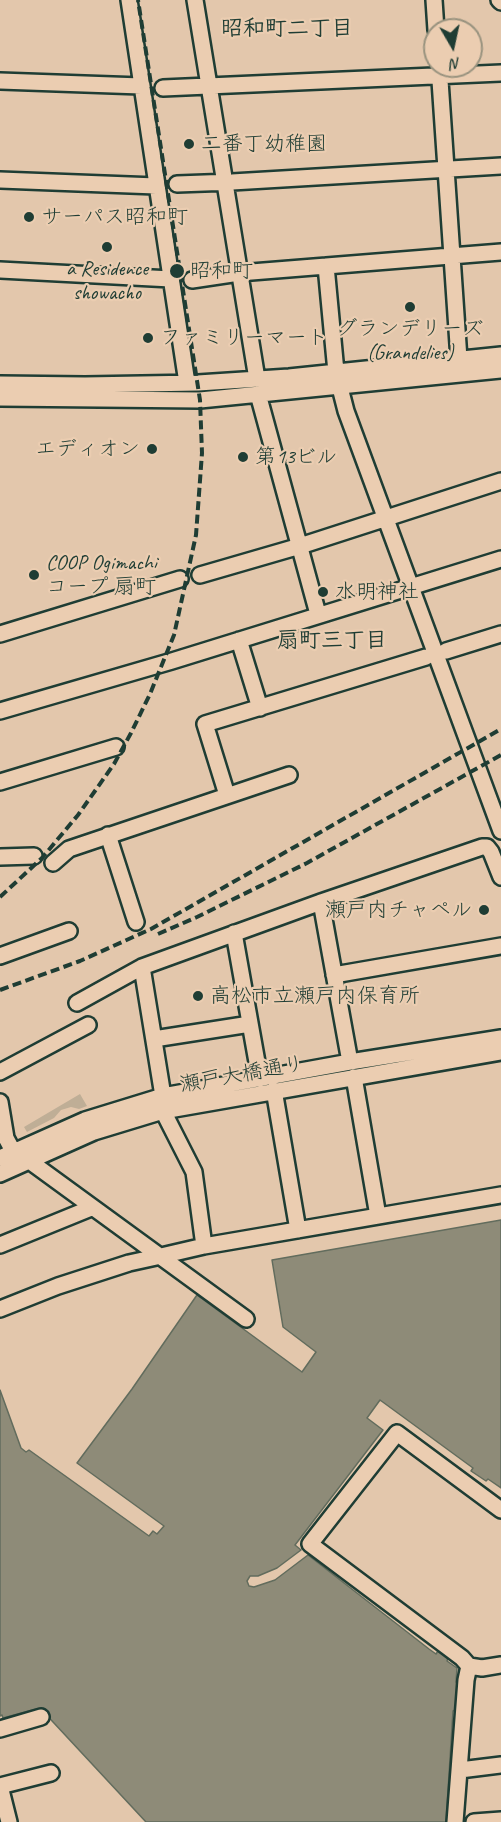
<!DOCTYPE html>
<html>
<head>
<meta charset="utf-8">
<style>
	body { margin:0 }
	#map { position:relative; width:501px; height:1822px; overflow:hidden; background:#e3c7ac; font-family:Caveat,sans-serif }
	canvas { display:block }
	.north { position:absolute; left:423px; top:18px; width:60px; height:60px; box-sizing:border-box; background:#ebcdb1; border:2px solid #99937f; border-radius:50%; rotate:171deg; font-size:16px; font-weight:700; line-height:24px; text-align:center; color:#1f3d34 }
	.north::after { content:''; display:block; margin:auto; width:21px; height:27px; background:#1f3d34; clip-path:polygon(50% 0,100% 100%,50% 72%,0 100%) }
</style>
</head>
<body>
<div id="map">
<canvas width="501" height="1822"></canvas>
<div class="north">N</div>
</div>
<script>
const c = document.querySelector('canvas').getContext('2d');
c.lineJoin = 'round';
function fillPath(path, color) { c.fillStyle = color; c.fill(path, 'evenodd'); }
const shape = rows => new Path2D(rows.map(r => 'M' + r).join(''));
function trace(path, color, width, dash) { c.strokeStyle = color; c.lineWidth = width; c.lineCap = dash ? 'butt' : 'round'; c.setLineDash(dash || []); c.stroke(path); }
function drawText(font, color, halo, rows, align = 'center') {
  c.font = font + ' Caveat,"Klee One",sans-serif'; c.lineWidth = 4.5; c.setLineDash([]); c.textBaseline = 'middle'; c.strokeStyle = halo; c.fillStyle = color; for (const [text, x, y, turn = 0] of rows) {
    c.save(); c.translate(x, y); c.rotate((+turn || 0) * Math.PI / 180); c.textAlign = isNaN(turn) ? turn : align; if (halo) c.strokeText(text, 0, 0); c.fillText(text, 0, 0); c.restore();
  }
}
fillPath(shape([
	[80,1094,87,1106,79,1109,71,1107,61,1110,54,1118,27,1132,24,1127]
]), '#bfae96');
const water = shape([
	[501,1220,501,1488,488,1479,486,1481,471,1471,473,1468,380,1400,367,1418,383,1430,295,1545,301,1550,277,1568,258,1576,250,1576,247,1581,249,1586,254,1587,275,1580,308,1555,429,1649,436,1654,438,1651,448,1658,447,1661,457,1668,456,1682,458,1683,456,1710,453,1711,446,1822,146,1822,40,1708,3,1718,2,1715,0,1716,0,1390,21,1448,26,1452,29,1450,149,1536,153,1531,157,1534,164,1526,77,1463,132,1389,197,1295,302,1372,316,1352,283,1327,272,1260,501,1220]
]);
fillPath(water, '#8e8b78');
trace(water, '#626c5d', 1.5);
const minor = shape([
	[129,0,187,383],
	[195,0,257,379],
	[434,0,436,30],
	[499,0,501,2],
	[439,66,459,359],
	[0,81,141,86],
	[163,88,501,73],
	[0,180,156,186],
	[177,184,232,182,501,166],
	[326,266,336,372,346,411,501,831],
	[0,270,171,279],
	[192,280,239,273,501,252],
	[0,384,85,385,198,383,289,377,501,355],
	[258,394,318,614],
	[0,398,200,400,501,370],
	[200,575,300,546,501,481],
	[0,634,180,579],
	[239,640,260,708],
	[446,651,501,634],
	[0,711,172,661,501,559],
	[0,782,116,747],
	[227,795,205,724,426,657],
	[108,835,136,922],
	[0,857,34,856],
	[53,863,69,849,289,775],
	[321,902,350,1062],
	[234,933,260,1079],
	[0,956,69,931],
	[142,967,163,1096],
	[334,975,501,946],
	[77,1003,142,967,321,902,482,847,487,847,491,852,501,877],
	[154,1039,250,1024],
	[0,1072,88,1025],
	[354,1077,378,1216],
	[274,1090,298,1230],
	[0,1102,6,1138,13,1151],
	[163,1111,194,1172,204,1246],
	[0,1158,85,1120,163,1096,350,1062,501,1038],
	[28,1160,246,1319],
	[0,1174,94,1132,163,1111,501,1052],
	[0,1245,91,1208],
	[0,1309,58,1286,129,1263,161,1256,204,1246,501,1195],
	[469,1666,462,1658,310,1544,397,1433,501,1510],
	[0,1729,41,1717],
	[460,1770,501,1765],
	[0,1786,51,1773],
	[0,1786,9,1822],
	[455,1822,466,1680,469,1666,482,1668,501,1665],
	[474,1822,501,1820]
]);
trace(minor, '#1f3d34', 20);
trace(minor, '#ebcdb1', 15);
trace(shape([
	[0,897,42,858,78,815,114,764,131,733,150,694,174,635,196,535,202,453,200,400,138,0],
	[158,934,197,917,307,863,501,755],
	[0,990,80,961,151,929,501,729]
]), '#1f3d34', 4, [9, 4.5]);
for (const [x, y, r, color] of [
	[189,144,6,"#1f3d34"],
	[29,217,6,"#1f3d34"],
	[107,247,6,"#1f3d34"],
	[177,271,8,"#1f3d34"],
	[410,307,6,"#1f3d34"],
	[148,338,6,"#1f3d34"],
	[152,449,6,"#1f3d34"],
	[243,457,6,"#1f3d34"],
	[34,575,6,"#1f3d34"],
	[323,592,6,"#1f3d34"],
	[484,910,6,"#1f3d34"],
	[198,996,6,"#1f3d34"]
]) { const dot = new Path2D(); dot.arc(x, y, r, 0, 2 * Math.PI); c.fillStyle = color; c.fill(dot); trace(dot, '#ebcdb1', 2); }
drawText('21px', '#1f3d34', '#ebcdb1', [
	["二番丁幼稚園",201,144],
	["サーパス昭和町",41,217],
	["a Residence",107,269,"center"],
	["showacho",107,293,"center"],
	["昭和町",190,271],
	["グランデリーズ",410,329,"center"],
	["(Grandelies)",410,353,"center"],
	["ファミリーマート",160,338],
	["エディオン",140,449,"right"],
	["第13ビル",255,457],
	["COOP Ogimachi",46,563],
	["コープ 扇町",46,587],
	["水明神社",335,592],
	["瀬戸内チャペル",472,910,"right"],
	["高松市立瀬戸内保育所",210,996]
], 'left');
drawText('21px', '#1f3d34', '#ebcdb1', [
	["瀬戸大橋通り",242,1075,-10]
]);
drawText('bold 22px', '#1f3d34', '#ebcdb1', [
	["昭和町二丁目",287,29],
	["扇町三丁目",332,641]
]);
</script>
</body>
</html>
